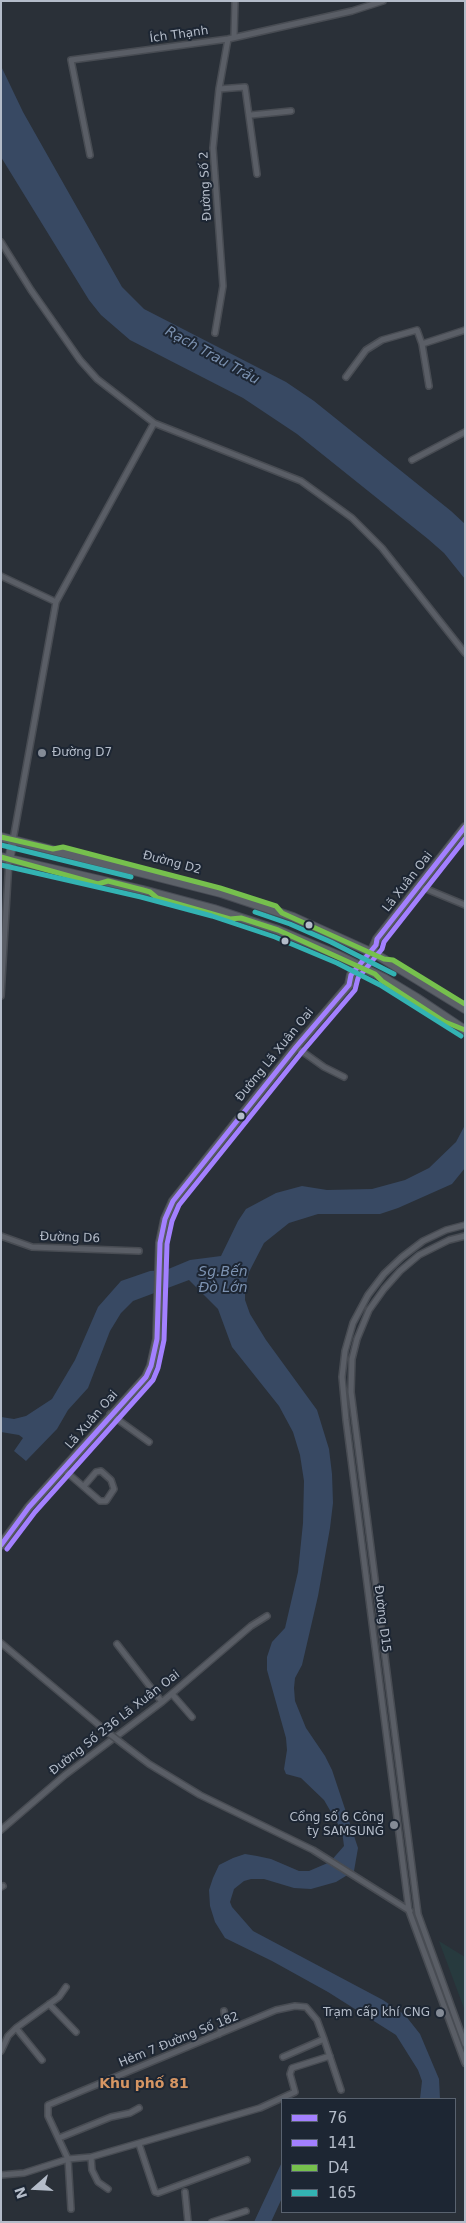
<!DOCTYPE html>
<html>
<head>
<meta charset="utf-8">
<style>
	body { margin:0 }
	#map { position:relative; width:466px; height:2223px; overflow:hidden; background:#2a3038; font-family:"DejaVu Sans",sans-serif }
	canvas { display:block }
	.frame { position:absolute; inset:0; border:2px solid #b4bcc9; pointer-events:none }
	.legend { position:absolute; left:281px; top:2098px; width:175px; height:115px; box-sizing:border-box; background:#1d2633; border:1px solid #59626f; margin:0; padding:6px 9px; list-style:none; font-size:15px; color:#b4bcc9 }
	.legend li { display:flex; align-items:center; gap:10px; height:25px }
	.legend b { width:25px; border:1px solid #59626f }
	.north { position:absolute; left:10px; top:2163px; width:50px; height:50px; -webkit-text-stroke:4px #1d2633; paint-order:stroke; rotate:251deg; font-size:14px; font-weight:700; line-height:20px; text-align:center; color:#b4bcc9 }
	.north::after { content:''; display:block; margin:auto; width:18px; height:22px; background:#b4bcc9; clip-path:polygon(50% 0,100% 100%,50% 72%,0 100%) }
</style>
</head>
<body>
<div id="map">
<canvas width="466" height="2223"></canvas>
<div class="frame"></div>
<ul class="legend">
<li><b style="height:6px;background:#a380ff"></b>76</li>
<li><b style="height:6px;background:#a380ff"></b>141</li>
<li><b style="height:6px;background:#76c04d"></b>D4</li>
<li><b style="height:6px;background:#33b3b3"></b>165</li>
</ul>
<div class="north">N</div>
</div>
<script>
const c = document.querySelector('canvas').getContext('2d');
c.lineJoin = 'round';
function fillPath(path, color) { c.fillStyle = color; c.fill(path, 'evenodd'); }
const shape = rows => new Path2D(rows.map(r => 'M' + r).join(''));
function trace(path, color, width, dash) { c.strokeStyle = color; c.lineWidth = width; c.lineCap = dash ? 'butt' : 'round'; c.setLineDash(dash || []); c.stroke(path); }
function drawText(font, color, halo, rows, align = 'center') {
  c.font = font + ' "DejaVu Sans",sans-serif'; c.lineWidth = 4; c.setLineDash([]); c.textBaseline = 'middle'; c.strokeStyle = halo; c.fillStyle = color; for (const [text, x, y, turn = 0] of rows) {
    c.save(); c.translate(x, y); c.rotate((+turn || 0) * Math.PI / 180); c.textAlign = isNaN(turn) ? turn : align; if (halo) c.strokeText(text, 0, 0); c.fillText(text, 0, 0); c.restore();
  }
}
fillPath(shape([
	[439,1941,465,1957,465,2011]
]), '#273a3e');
fillPath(shape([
	[1,66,23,112,122,287,144,309,286,382,314,401,451,511,465,524,465,579,444,553,428,539,297,434,243,398,130,340,101,315,89,300,1,157],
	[465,1125,465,1168,452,1184,398,1208,380,1214,318,1214,289,1223,264,1243,249,1272,245,1289,245,1300,250,1314,266,1340,317,1410,329,1449,332,1474,333,1503,330,1528,318,1596,302,1665,295,1678,294,1688,295,1701,306,1728,325,1756,332,1770,358,1848,354,1871,336,1882,311,1889,294,1888,264,1879,251,1879,244,1881,234,1889,230,1902,232,1907,253,1931,383,2000,405,2015,420,2034,439,2079,440,2099,420,2099,422,2081,418,2070,396,2035,328,1992,272,1961,225,1938,215,1922,210,1906,209,1890,213,1878,219,1865,233,1858,245,1854,257,1856,271,1859,299,1871,309,1871,330,1862,344,1846,342,1831,324,1800,301,1778,286,1774,284,1769,287,1750,286,1738,267,1670,267,1657,272,1642,285,1628,298,1572,303,1523,304,1481,300,1455,293,1432,279,1406,232,1347,218,1309,189,1280,133,1301,121,1313,110,1331,88,1388,68,1410,57,1429,26,1461,14,1451,23,1438,19,1435,1,1432,1,1417,14,1419,26,1416,52,1399,75,1360,98,1307,121,1281,150,1271,166,1270,190,1260,221,1256,238,1221,246,1209,276,1193,302,1186,327,1190,372,1189,405,1180,429,1168,456,1142],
	[282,2162,282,2198,271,2222,254,2222]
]), '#384963');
const minor = shape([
	[234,37,235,1],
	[219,89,245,87,257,174],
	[251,115,291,111],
	[90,155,71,60,228,39,352,11,383,1],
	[1,242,31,290,80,360,97,379,154,423,301,481,352,518,382,548,465,653],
	[215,333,223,286,213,148,219,89,228,39],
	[422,344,429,386],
	[346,377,366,350,382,340,417,330,422,344,465,330],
	[412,460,465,432],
	[1,576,56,602],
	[13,840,56,602,154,423],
	[424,888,465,905],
	[1,996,9,860],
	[296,1047,324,1067,344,1077],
	[465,1225,446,1230,423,1241,402,1257,384,1274,368,1295,353,1323,345,1351,342,1377,346,1420,409,1911,465,2063],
	[1,1236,32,1247,139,1251],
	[465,1236,449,1240,419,1255,400,1271,384,1289,369,1310,357,1339,352,1359,351,1392,418,1914,465,2044],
	[110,1414,149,1442],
	[63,1469,100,1501,106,1501,114,1489,111,1480,101,1471,96,1472,84,1486],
	[1,1643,106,1731],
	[117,1644,162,1702],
	[172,1694,192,1717],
	[124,1745,149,1764,200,1795,313,1850,410,1911],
	[1,1830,65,1775,162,1702,251,1626,267,1616],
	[1,1887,3,1886],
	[49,2004,76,2032],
	[16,2028,42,2060],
	[219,2034,225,2020,224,2011],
	[324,2039,341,2090],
	[1,2051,8,2036,16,2028,59,1997,66,1987],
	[59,2138,111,2117,130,2113,139,2108],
	[139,2144,155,2192,158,2193,247,2160],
	[91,2157,92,2170,98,2182,108,2189],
	[1,2175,24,2173,68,2159,48,2116,48,2105,276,2010,295,2006,306,2007,317,2020,324,2039,283,2057],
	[185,2192,188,2222],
	[71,2209,68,2159,91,2157,260,2108,295,2092,290,2074,292,2068,330,2056],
	[212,2222,246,2211]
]);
const secondary = shape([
	[371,953,377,939,465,827],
	[1,1545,29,1507,146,1377,151,1366,157,1339,160,1243,165,1219,173,1201,296,1047,349,985,351,975,359,967]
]);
const primary = shape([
	[1,837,221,893,293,917,377,955,465,1009],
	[1,857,143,890,214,909,278,930,340,956,384,978,417,998,465,1030],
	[9,860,13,840],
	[359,967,371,953]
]);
trace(minor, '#484c53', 8);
trace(secondary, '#484c53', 10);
trace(primary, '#484c55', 10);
trace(minor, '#5a5e66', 5);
trace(secondary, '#595d64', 8);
trace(primary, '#5c6168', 8);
const minorBridge = shape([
	[106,1731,124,1745]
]);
trace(minorBridge, '#484c53', 8, []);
trace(minorBridge, '#5a5e66', 5);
trace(shape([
	[1,1545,29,1507,146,1377,151,1366,157,1339,160,1243,165,1219,173,1201,296,1047,349,985,351,975,376,945,377,939,465,827]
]), '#a380ff', 5);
trace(shape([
	[7,1549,35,1512,153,1380,158,1368,164,1340,167,1244,172,1221,179,1205,302,1052,355,990,358,978,382,949,384,942,465,839]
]), '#a380ff', 5);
trace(shape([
	[1,837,53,849,63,847,220,888,276,906,282,913,384,959,393,960,465,1004],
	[1,857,98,884,108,881,143,890,150,892,157,898,230,919,241,918,278,930,375,974,382,981,445,1022,465,1030]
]), '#76c04d', 5);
trace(shape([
	[1,845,131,877],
	[1,865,141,897,212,916,275,937,337,963,380,985,461,1036],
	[255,912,290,924,331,942,394,974]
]), '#33b3b3', 5);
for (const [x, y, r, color] of [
	[42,753,5,"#848b96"],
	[309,925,4.5,"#b4bcc9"],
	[285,941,4.5,"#b4bcc9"],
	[241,1116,4.5,"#b4bcc9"],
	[394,1825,5,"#848b96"],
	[440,2013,5,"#848b96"]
]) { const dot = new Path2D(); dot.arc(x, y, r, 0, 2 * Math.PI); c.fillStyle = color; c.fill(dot); trace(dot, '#1d2633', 2); }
drawText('12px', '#b4bcc9', '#1d2633', [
	["Ích Thạnh",179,35,-8],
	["Đường Số 2",206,186,-93],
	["Đường D2",172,863,15],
	["Lã Xuân Oai",408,882,-52],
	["Đường Lã Xuân Oai",275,1055,-51],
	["Đường D6",70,1238,2],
	["Lã Xuân Oai",92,1420,-49],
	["Đường D15",382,1619,83],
	["Đường Số 236 Lã Xuân Oai",115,1723,-38],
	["Hẻm 7 Đường Số 182",179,2040,-22]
]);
drawText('12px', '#b4bcc9', '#1d2633', [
	["Đường D7",52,753,"left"],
	["Cổng số 6 Công",384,1818],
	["ty SAMSUNG",384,1832],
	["Trạm cấp khí CNG",430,2013]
], 'right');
drawText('italic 14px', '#7c92b1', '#1d2633', [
	["Rạch Trau Trảu",212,356,29],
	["Sg.Bến",223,1272],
	["Đò Lớn",223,1288]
]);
drawText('bold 14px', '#d59563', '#1d2633', [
	["Khu phố 81",144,2084]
]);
</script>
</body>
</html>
